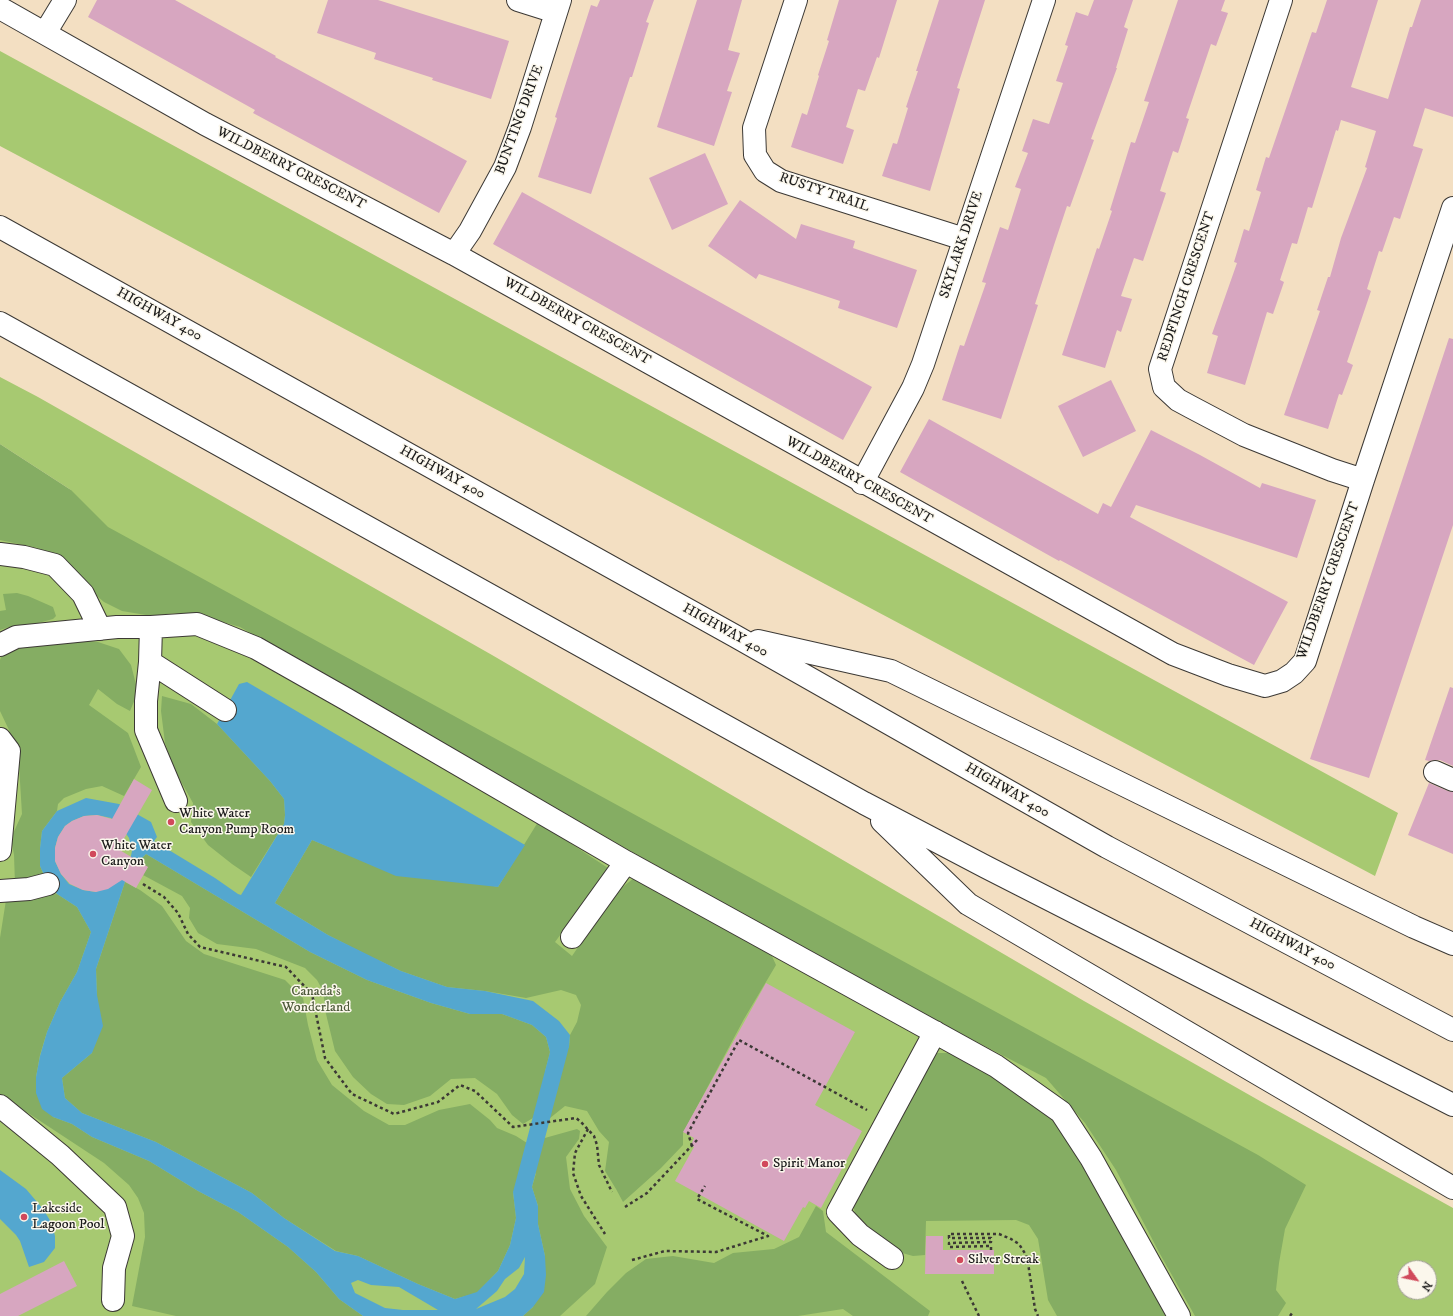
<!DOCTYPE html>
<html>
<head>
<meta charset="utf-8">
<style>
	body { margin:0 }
	#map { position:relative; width:1453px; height:1316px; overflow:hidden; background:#f3dfc2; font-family:"IM FELL DW Pica",serif }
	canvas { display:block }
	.north { position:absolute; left:1397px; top:1260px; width:40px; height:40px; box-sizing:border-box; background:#fbf7ec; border:1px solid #a29f99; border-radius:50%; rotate:123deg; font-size:11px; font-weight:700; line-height:16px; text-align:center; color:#1c1c1c }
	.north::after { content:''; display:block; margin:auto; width:14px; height:18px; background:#d1495b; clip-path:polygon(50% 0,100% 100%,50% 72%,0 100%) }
</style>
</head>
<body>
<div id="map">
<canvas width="1453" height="1316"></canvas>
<div class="north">N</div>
</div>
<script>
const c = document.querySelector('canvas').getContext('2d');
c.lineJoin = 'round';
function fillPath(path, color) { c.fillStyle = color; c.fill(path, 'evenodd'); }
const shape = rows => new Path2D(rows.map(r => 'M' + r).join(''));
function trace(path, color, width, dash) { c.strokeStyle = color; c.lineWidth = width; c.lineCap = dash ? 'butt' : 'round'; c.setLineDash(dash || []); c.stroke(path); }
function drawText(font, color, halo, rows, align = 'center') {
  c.font = font + ' "IM FELL DW Pica",serif'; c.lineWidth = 3; c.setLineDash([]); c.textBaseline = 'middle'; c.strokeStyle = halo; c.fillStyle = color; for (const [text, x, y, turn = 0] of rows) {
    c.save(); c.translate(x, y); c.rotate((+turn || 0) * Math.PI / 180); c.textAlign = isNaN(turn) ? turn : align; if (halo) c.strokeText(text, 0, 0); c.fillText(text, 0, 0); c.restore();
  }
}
fillPath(shape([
	[0,51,1398,813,1375,876,0,146],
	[0,377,38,397,492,655,1084,1001,1260,1101,1453,1208,1453,1316,0,1316,0,468,71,490,0,444],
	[1405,1268,1429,1268,1429,1292,1405,1292]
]), '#a7c971');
fillPath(shape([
	[0,444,71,490,108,527,1258,1155,1306,1185,1285,1229,1279,1263,1276,1290,1286,1303,1278,1316,1195,1316,1160,1254,1116,1170,1085,1123,1046,1078,828,964,240,627,199,615,174,613,152,616,122,611,104,602,68,571,38,548,0,540],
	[17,593,28,596,53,607,56,616,53,619,31,625,12,626,0,630,0,611,6,610,3,594],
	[74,640,98,642,119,649,131,665,138,692,130,711,117,704,98,689,89,705,128,733,141,767,124,796,102,786,86,789,64,798,58,804,57,811,42,831,40,848,40,866,44,875,15,884,14,855,11,838,22,814,18,749,0,711,0,660,2,655,30,642],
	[162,696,191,704,217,724,270,781,284,799,285,815,284,824,251,877,232,864,208,845,191,822,193,803,174,769,165,743,161,711],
	[538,822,608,868,598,884,555,942,572,956,615,893,634,878,656,886,771,954,776,965,744,1019,683,1133,683,1145,661,1168,623,1202,616,1189,605,1171,609,1142,599,1131,587,1111,565,1106,550,1118,533,1118,523,1124,512,1115,497,1094,475,1078,451,1079,430,1096,404,1105,387,1104,371,1094,353,1077,335,1051,326,1014,323,991,317,980,305,968,256,949,217,944,198,933,189,918,190,908,182,896,143,875,148,867,140,862,137,863,146,854,310,952,367,980,431,1003,470,1014,502,1014,532,1025,546,1037,550,1052,545,1072,569,1047,570,1035,577,1022,581,1005,576,995,561,990,526,998,485,991,447,987,401,971,365,954,328,935,275,903,312,840,346,854,498,887],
	[125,882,140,890,162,906,186,941,204,954,285,980,303,998,308,1025,317,1060,332,1085,364,1111,389,1125,405,1125,439,1110,470,1104,490,1120,497,1128,516,1136,527,1143,577,1129,580,1131,579,1139,566,1157,570,1189,584,1216,607,1247,595,1284,560,1316,523,1316,533,1307,545,1256,538,1224,538,1206,532,1187,536,1173,513,1192,516,1218,510,1245,498,1271,477,1293,455,1299,418,1284,358,1256,336,1251,284,1218,252,1193,156,1142,82,1113,65,1098,62,1078,92,1053,97,995,96,969],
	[57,894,77,907,91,932,77,972,60,1002,47,1032,40,1055,36,1077,53,1117,72,1124,92,1137,149,1161,198,1191,238,1212,288,1247,316,1272,339,1299,363,1316,176,1316,132,1306,145,1237,144,1213,138,1198,129,1185,104,1163,25,1111,7,1102,0,1097,0,938,6,900],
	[928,1053,957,1053,1053,1116,1169,1316,1057,1316,1048,1300,1038,1239,1029,1225,1016,1220,926,1221,925,1255,913,1256,895,1251,855,1214,853,1204],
	[816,1206,823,1211,826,1232,930,1311,928,1316,853,1316,843,1309,798,1316,586,1316,607,1292,626,1273,646,1259,673,1256,714,1263,733,1253,774,1249,799,1237]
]), '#85ad63');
fillPath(shape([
	[247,682,525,845,498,887,396,876,312,840,275,903,328,935,401,971,447,987,485,991,533,1001,559,1021,570,1035,569,1047,532,1187,538,1206,538,1224,545,1256,546,1275,544,1292,533,1307,523,1316,363,1316,339,1299,316,1272,288,1247,238,1212,198,1191,149,1161,92,1137,72,1124,53,1117,42,1109,36,1093,36,1077,40,1056,47,1032,60,1002,77,972,91,932,77,907,57,894,48,884,40,866,40,848,42,831,57,811,86,798,119,804,151,822,157,837,154,841,215,878,238,894,241,895,284,824,285,815,284,799,270,781,217,724,239,684],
	[97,815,111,818,125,832,129,838,132,851,128,870,96,892,83,890,69,884,61,874,55,861,55,848,58,837,65,826,72,821,84,816],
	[146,854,310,952,367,980,431,1003,470,1014,502,1014,532,1025,546,1037,550,1052,513,1192,516,1218,510,1245,498,1271,477,1292,455,1299,418,1284,358,1256,335,1251,284,1218,252,1193,156,1142,82,1113,65,1098,62,1078,92,1053,103,1026,97,995,96,969,125,882,137,863],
	[525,1257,524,1274,515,1289,505,1297,476,1309,497,1291,505,1279,519,1268],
	[358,1280,371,1285,399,1287,438,1310,403,1310,385,1308,355,1293,351,1283],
	[0,1170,26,1189,43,1209,51,1222,55,1236,55,1248,44,1262,29,1267,20,1241,16,1235,0,1219]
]), '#54a7cf');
fillPath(shape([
	[97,0,175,0,276,56,275,57,467,161,439,213,253,113,255,110,88,17],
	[328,0,378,0,509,41,491,99,432,80,433,78,374,59,376,53,317,33],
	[600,0,654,0,646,22,649,23,632,77,630,77,591,194,538,177,557,118,555,117,591,5,597,7],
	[697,0,742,0,728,50,740,53,727,91,732,92,714,146,657,127],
	[839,0,897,0,879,58,877,57,865,91,858,89,846,127,854,130,843,164,791,147,802,113,807,115,819,76,818,75,829,41,827,40],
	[939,0,985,0,957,88,960,89,930,191,882,176,893,143,897,144,908,108,906,107,918,71,916,71],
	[1094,0,1133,0,1124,27,1128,29,1116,68,1117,68,1091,139,1094,140,1070,207,1067,206,1054,245,1035,304,1038,305,1001,419,942,400,960,345,964,346,986,283,982,282,1000,227,1008,230,1021,189,1015,187,1028,153,1022,151,1033,119,1049,124,1063,83,1056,81,1068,46,1065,45,1076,12,1088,16],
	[1178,0,1225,0,1221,11,1228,13,1216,46,1211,44,1186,118,1189,119,1178,153,1173,151,1160,191,1166,193,1143,261,1134,258,1121,296,1132,299,1121,332,1117,330,1105,368,1062,355,1097,248,1099,249,1112,211,1110,210,1131,142,1135,143,1149,102,1144,101],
	[1327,0,1378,0,1351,87,1388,99,1410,27,1412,27,1421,0,1453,0,1453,117,1425,108,1413,146,1423,149,1400,219,1394,217,1382,252,1379,251,1367,289,1371,291,1347,362,1353,365,1342,395,1339,394,1328,429,1284,415,1320,311,1317,310,1328,277,1330,277,1341,238,1367,168,1365,167,1376,131,1341,120,1338,131,1336,130,1312,208,1308,207,1297,244,1292,243,1280,280,1284,282,1273,314,1267,312,1245,385,1207,373,1218,336,1212,334,1237,263,1234,262,1244,229,1249,231,1261,192,1256,190,1266,157,1269,158,1312,32,1316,33],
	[705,153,728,204,672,230,649,178],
	[522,192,872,387,843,440,493,244],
	[740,200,796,239,801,224,855,241,853,248,917,270,897,328,838,308,840,301,759,274,756,279,708,246],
	[1449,338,1453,339,1453,525,1369,778,1310,759],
	[1111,380,1136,431,1083,457,1058,406],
	[929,419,1098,514,1103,503,1111,507,1151,430,1200,455,1260,488,1262,483,1316,500,1297,558,1136,505,1130,517,1288,602,1254,665,1060,560,1059,561,900,472],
	[1450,687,1453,688,1453,766,1440,760,1434,760,1429,761,1425,760],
	[134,779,152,790,118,849,148,867,136,888,122,880,108,889,96,892,83,890,70,884,61,874,55,861,55,848,58,837,65,826,72,821,84,816,97,815,112,819],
	[1429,783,1448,791,1453,792,1453,854,1408,835],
	[766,983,855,1032,815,1105,862,1131,821,1208,809,1201,805,1208,803,1207,784,1241,675,1181,694,1147,691,1145,694,1138,683,1132],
	[926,1236,943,1236,943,1250,994,1250,994,1274,925,1274],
	[64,1261,77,1286,18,1316,0,1316,0,1294]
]), '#d7a6c0');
const minor = shape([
	[518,0,556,12],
	[796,0,754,128,755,155,765,171,781,181,964,239],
	[1281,0,1160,369,1164,387,1178,400,1191,407,1244,435,1332,470,1363,480],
	[0,8,205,124,454,254,1173,654,1228,675,1265,686,1282,681,1294,673,1305,661,1363,480,1453,208],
	[45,33,65,0],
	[454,254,470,231,505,167,520,127,560,0],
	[862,483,913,388,923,364,1044,0],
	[0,554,24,557,55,565,83,594,100,629],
	[151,627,150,662,146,701,146,730,176,801],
	[0,645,16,637,117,627,151,627,197,624,256,648,346,699,626,862,996,1066,1061,1112,1091,1158,1179,1316],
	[150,662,225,710],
	[0,739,9,751,0,850],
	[1435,772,1453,780],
	[0,891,29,889,48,884],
	[572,937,626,862],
	[0,1106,60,1155,115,1207,123,1236,114,1268,113,1300],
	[892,1258,860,1235,838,1212,935,1032]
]);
const highway = shape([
	[0,227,735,636,1107,847,1453,1030],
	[0,323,864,803,986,867,1453,1105],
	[758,641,891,671,1414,927,1453,944],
	[882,821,968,904,1453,1188]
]);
trace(minor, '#3c3935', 24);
trace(highway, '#3c3935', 24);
trace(shape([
	[143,884,164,897,178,913,188,934,200,947,286,967,312,994,325,1058,352,1094,394,1114,438,1102,460,1085,475,1091,513,1127,576,1118,581,1122,594,1136,597,1145,599,1165,612,1192],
	[588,1129,575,1153,573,1173,581,1196,605,1234],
	[692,1146,688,1133,739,1040,867,1110],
	[625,1207,647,1193,698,1139],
	[991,1250,991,1246,949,1247,949,1243,991,1242,991,1238,949,1238,949,1234,999,1234,1011,1239,1019,1244,1026,1255,1028,1263,1035,1309,1038,1316],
	[632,1260,665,1251,716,1252,768,1236,697,1199,705,1186],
	[962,1281,979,1316],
	[1290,1316,1293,1312]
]), '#3c3935', 2.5, [3, 3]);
trace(minor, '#fff', 22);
trace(highway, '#fff', 22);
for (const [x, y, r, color] of [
	[171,822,4,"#d1495b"],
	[93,854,4,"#d1495b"],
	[765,1164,4,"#d1495b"],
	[24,1217,4,"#d1495b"],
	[960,1260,4,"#d1495b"]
]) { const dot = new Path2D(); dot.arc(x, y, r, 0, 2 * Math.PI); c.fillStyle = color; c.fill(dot); trace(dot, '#fbf7ec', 1.5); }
drawText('14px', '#1c1c1c', '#fbf7ec', [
	["BUNTING DRIVE",520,120,-70],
	["WILDBERRY CRESCENT",291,169,27],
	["RUSTY TRAIL",824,193,19],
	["SKYLARK DRIVE",962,245,-72],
	["REDFINCH CRESCENT",1187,287,-72],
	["HIGHWAY 400",159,315,29],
	["WILDBERRY CRESCENT",577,322,29],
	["HIGHWAY 400",442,473,29],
	["WILDBERRY CRESCENT",859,481,29],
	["WILDBERRY CRESCENT",1329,581,-71],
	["HIGHWAY 400",725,631,29],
	["HIGHWAY 400",1007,791,30],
	["HIGHWAY 400",1292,945,28]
]);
drawText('14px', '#1c1c1c', '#fbf7ec', [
	["White Water",179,814],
	["Canyon Pump Room",179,830],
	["White Water",101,846],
	["Canyon",101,862],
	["Spirit Manor",773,1164],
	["Lakeside",32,1209],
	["Lagoon Pool",32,1225],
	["Silver Streak",968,1260]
], 'left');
drawText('14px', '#4d593a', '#fbf7ec', [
	["Canada's",316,992],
	["Wonderland",316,1008]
]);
</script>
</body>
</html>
